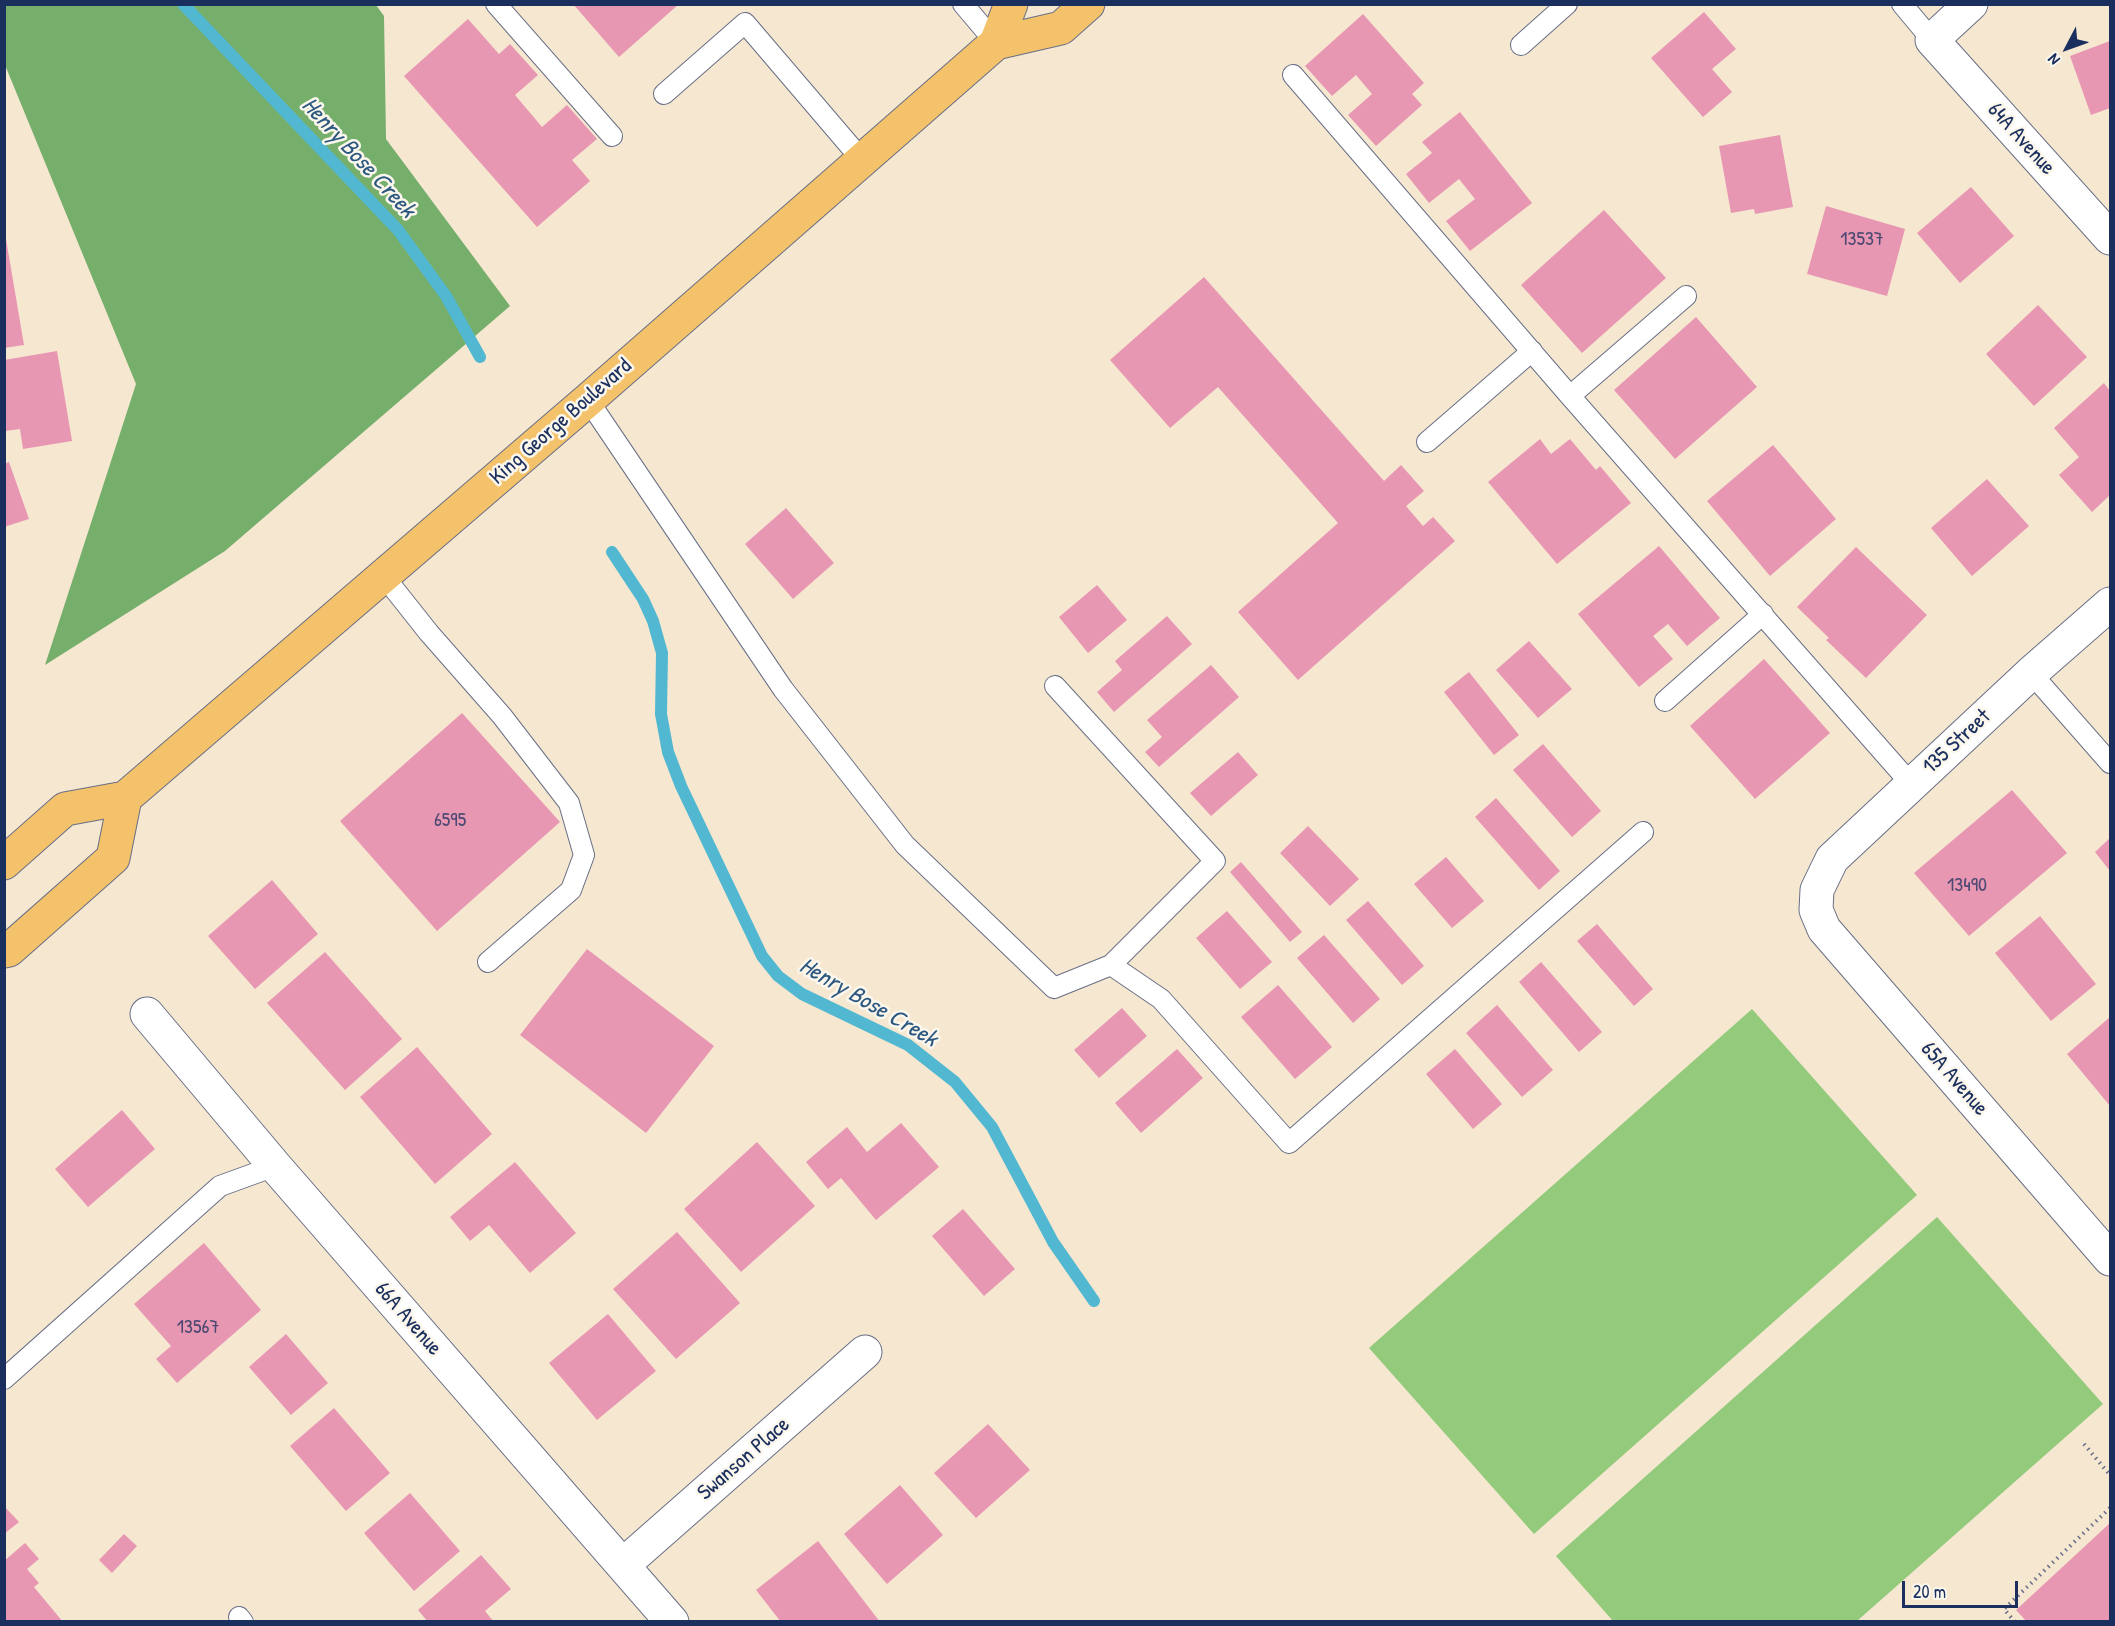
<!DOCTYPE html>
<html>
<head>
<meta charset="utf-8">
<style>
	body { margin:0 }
	#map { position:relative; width:2115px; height:1626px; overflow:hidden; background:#f6e7d1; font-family:"Patrick Hand",sans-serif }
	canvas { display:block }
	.frame { position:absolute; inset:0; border:6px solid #1b2f5e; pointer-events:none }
	.north { position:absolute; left:2037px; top:18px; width:60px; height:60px; -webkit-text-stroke:4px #fbf7ec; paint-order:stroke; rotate:229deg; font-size:16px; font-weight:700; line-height:24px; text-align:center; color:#1b2f5e }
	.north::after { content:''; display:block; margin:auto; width:21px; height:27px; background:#1b2f5e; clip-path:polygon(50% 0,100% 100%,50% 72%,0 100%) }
	.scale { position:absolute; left:1902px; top:1581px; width:116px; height:27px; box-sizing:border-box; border:3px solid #1b2f5e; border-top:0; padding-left:8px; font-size:18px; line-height:21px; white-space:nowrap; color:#1b2f5e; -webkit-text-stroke:4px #fbf7ec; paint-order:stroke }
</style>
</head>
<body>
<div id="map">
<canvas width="2115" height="1626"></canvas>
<div class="frame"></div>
<div class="north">N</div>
<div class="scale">20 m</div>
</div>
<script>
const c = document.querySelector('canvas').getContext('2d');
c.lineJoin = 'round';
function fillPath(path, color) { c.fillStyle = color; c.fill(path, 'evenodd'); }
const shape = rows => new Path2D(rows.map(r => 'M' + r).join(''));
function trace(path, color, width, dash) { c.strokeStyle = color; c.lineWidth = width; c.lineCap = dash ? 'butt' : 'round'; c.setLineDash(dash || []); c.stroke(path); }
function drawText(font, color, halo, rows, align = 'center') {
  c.font = font + ' "Patrick Hand",sans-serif'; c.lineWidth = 5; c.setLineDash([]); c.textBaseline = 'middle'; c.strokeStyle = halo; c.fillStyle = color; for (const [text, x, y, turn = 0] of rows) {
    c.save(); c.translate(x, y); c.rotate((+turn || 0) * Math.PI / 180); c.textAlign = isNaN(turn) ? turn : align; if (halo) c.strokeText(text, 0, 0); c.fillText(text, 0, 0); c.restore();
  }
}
fillPath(shape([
	[1752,1009,1917,1195,1534,1534,1369,1348],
	[1937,1217,2103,1404,1857,1621,1613,1621,1556,1556]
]), '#93ca7c');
fillPath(shape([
	[4,5,376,5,384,16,386,139,510,306,225,551,45,665,136,384,5,65]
]), '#76ae6c');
trace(shape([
	[183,4,398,230,446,296,480,357],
	[612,552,643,599,653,621,662,653,661,714,668,752,681,786,762,956,778,976,802,994,908,1045,955,1082,992,1127,1053,1242,1094,1301]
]), '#52b8d1', 12);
fillPath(shape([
	[573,4,679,4,619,57],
	[1704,12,1736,49,1712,69,1732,92,1703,117,1651,58],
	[1363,14,1424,83,1412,94,1422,105,1376,146,1348,115,1372,94,1356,75,1332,96,1305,66],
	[468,19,499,54,510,44,538,75,515,95,542,127,567,105,597,139,572,160,590,181,537,227,404,76],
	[2110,41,2110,108,2091,115,2070,56],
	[1460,112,1532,203,1470,251,1446,221,1475,199,1459,179,1429,203,1406,174,1432,153,1422,142],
	[1780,135,1793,207,1755,214,1754,209,1731,213,1719,146],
	[1971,187,2014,236,1960,283,1917,233],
	[1826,206,1905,229,1887,296,1807,274],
	[1604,210,1666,278,1582,353,1521,285],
	[6,239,24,345,4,348,4,240],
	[1204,277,1384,481,1401,465,1424,491,1406,506,1423,526,1433,517,1455,541,1298,680,1238,612,1338,523,1218,387,1170,428,1110,360],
	[2038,305,2087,357,2034,406,1986,354],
	[1696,317,1757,387,1675,459,1614,390],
	[57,351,72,441,23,449,20,429,5,431,4,360],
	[2104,383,2110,391,2110,495,2092,512,2059,475,2079,457,2054,428],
	[1540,439,1551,454,1570,439,1596,470,1600,466,1631,503,1557,564,1488,482],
	[1773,445,1836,519,1770,576,1707,501],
	[9,462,29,519,4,527,4,464],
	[1987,479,2029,526,1972,576,1931,528],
	[786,508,834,563,793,599,745,544],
	[1659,546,1720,618,1687,646,1668,624,1653,636,1673,659,1639,687,1578,614],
	[1856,547,1927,615,1866,678,1826,640,1829,638,1797,607],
	[1097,585,1127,620,1088,653,1059,617],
	[1167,616,1192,644,1114,712,1097,692,1122,670,1115,661],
	[1529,641,1572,689,1538,718,1496,670],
	[1764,659,1830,733,1755,799,1690,726],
	[1211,665,1239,697,1159,767,1145,752,1162,737,1147,720],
	[1469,672,1519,735,1494,755,1444,692],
	[462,713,560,822,437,931,340,821],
	[1543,744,1601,811,1572,837,1513,770],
	[1238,752,1258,775,1211,816,1190,793],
	[2012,790,2067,853,1969,936,1914,873],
	[1496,798,1560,871,1539,890,1475,817],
	[1308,826,1359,879,1330,906,1280,853],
	[2110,838,2110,871,2095,852],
	[1446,857,1484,901,1452,928,1414,884],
	[1241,862,1302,932,1290,942,1230,872],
	[272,880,318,934,255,989,208,936],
	[1368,901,1424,966,1402,985,1346,920],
	[1227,911,1272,962,1240,989,1196,938],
	[2040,916,2096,984,2051,1021,1995,953],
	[1597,924,1653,989,1634,1006,1577,941],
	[1324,935,1380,999,1353,1023,1297,958],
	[587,949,714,1046,646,1133,520,1035],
	[325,952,402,1039,345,1090,267,1003],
	[1541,962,1602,1032,1579,1052,1519,982],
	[1278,985,1332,1047,1295,1079,1241,1017],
	[1497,1005,1553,1070,1522,1097,1466,1033],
	[1122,1008,1147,1036,1099,1078,1074,1050],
	[2110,1017,2110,1106,2067,1054],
	[417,1047,492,1134,435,1184,360,1097],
	[1177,1049,1203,1078,1141,1133,1115,1103],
	[1455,1049,1502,1104,1473,1129,1426,1074],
	[122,1110,155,1149,88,1207,55,1169],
	[901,1123,939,1167,876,1220,841,1178,828,1189,806,1162,847,1127,867,1152],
	[757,1142,815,1206,741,1272,684,1209],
	[515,1162,576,1233,530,1273,489,1225,470,1241,450,1217],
	[963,1209,1015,1269,984,1296,932,1236],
	[677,1232,740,1303,676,1359,613,1289],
	[204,1243,261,1310,177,1383,156,1359,171,1346,134,1304],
	[608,1314,656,1371,597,1420,549,1363],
	[286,1334,328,1383,291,1415,249,1367],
	[334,1408,390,1473,346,1511,290,1446],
	[988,1424,1030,1470,976,1518,934,1473],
	[900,1485,943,1535,887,1584,844,1534],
	[410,1493,460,1551,414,1591,364,1533],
	[4,1506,19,1522,4,1534],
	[2110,1523,2110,1622,2027,1622,2016,1610],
	[124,1534,137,1546,112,1573,99,1560],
	[818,1541,880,1622,781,1622,756,1590],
	[25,1543,39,1559,27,1569,39,1583,34,1587,63,1622,4,1622,4,1561],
	[481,1555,511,1589,485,1611,494,1622,428,1622,418,1610]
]), '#e897b3');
const service = shape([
	[496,4,612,136],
	[963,4,996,43],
	[1902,4,1932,40],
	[1521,45,1567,4],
	[1293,75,1570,396,1912,785],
	[664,94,745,23,862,160],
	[1570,396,1686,296],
	[588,400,783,689,905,845,1054,988,1111,965,1161,999,1289,1143,1643,832],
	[1427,442,1532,351],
	[383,575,429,633,502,716,569,803,584,855,571,890,488,962],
	[2031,673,2110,763],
	[1055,686,1215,861,1111,965],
	[1665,701,1763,614],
	[4,1379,220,1186,275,1166],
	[239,1617,243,1622]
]);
const minor = shape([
	[1971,4,1932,40,2110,238],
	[2110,604,2031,673,1832,859,1817,890,1816,910,1824,929,2110,1259],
	[147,1014,275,1166,672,1622],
	[623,1565,865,1352]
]);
const primary = shape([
	[996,43,1011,4],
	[4,863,65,809,125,798,588,400,996,43,1061,28,1088,4],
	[4,951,9,950,113,858,125,798]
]);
trace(service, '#686f86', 22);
trace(minor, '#686f86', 35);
trace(primary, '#686f86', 35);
trace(shape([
	[2084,1444,2110,1475],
	[2015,1622,2004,1609,2110,1508]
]), '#686f86', 4, [1.5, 4.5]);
trace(service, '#fff', 20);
trace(minor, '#fff', 33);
trace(primary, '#f3c26a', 33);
drawText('20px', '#4e4973', null, [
	["13537",1862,240],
	["6595",450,821],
	["13490",1967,886],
	["13567",198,1328]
]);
drawText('22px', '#1b2f5e', '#fbf7ec', [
	["64A Avenue",2021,139,48],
	["King George Boulevard",561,422,-41],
	["135 Street",1957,742,-43],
	["65A Avenue",1954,1079,49],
	["66A Avenue",408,1319,49],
	["Swanson Place",744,1459,-41]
]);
drawText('italic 24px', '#2c5880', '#fbf7ec', [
	["Henry Bose Creek",358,158,47],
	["Henry Bose Creek",868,1003,30]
]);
</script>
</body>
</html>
